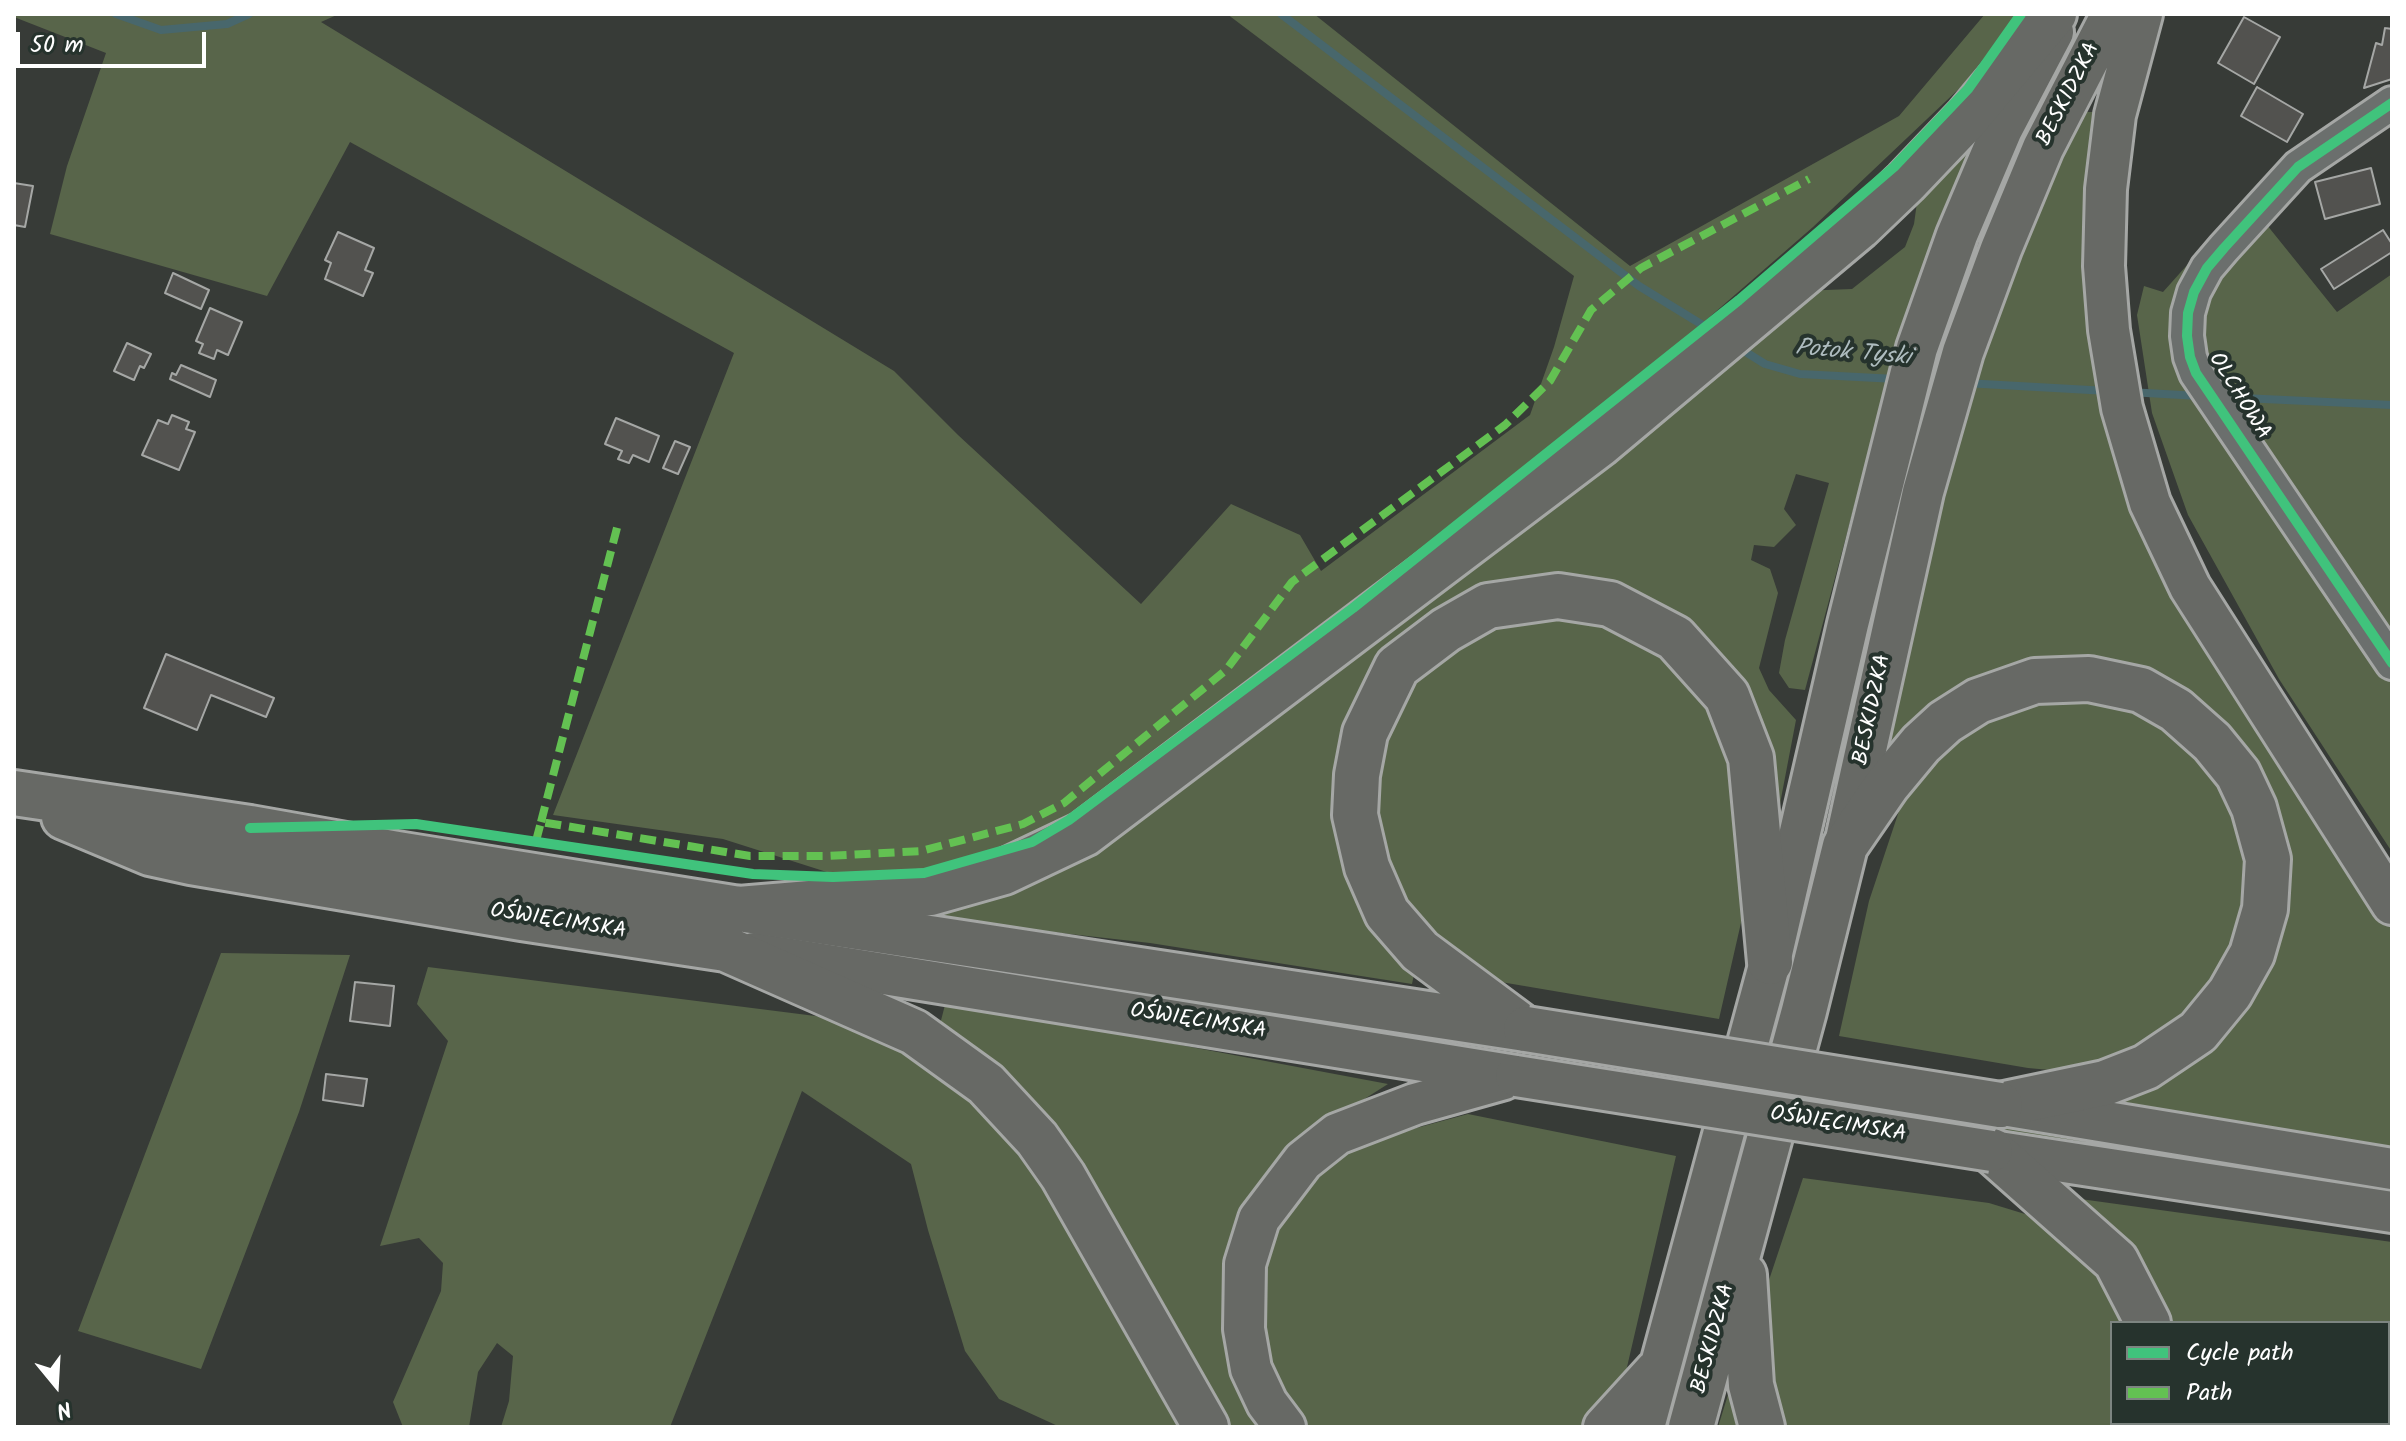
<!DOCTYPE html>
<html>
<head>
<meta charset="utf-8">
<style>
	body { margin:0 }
	#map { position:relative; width:2406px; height:1441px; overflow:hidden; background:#373b37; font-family:Kalam,sans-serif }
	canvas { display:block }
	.frame { position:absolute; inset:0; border:16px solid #fff; pointer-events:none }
	.legend { position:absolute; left:2110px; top:1321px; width:280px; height:104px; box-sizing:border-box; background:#26332d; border:2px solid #7d8581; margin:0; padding:10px 14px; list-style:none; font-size:24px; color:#fff }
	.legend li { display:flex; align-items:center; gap:16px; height:40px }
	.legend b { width:40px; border:2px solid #7d8581 }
	.north { position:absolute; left:16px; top:1345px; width:80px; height:80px; -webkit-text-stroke:6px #26332d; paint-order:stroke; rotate:162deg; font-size:22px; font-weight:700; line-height:32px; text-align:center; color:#fff }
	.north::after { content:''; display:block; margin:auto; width:28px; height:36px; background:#fff; clip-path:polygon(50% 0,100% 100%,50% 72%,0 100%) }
	.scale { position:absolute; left:16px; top:32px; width:190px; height:36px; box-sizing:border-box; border:4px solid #fff; border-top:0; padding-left:10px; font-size:24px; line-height:28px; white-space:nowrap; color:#fff; -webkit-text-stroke:6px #26332d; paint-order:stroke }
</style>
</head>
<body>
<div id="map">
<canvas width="2406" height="1441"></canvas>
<div class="frame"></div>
<ul class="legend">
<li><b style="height:10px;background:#40c37c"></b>Cycle path</li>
<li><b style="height:10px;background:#63c152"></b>Path</li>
</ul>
<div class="north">N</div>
<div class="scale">50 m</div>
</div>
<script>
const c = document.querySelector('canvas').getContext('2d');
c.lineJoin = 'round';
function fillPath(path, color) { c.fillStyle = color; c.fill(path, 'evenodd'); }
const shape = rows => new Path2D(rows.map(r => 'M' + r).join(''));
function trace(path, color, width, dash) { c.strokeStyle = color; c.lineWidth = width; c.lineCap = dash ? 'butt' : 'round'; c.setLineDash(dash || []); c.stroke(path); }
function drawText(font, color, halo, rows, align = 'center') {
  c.font = font + ' Kalam,sans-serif'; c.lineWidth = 8; c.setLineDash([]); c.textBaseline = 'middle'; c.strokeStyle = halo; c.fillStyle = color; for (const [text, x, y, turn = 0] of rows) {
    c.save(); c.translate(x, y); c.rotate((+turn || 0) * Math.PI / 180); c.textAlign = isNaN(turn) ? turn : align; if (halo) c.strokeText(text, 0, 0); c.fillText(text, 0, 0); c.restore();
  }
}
fillPath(shape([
	[14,14,339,14,321,22,894,371,958,435,1141,604,1231,504,1300,535,1321,571,1530,415,1554,347,1574,276,1227,14,1314,14,1630,266,1899,116,1985,14,2018,14,1964,84,1813,227,1598,414,1344,607,1208,730,1080,823,996,863,877,888,723,839,553,815,734,353,350,142,267,296,50,234,67,166,106,53,14,17],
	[2079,112,2103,112,2127,472,2392,918,2392,1148,2105,1100,2164,1074,2244,1011,2278,937,2195,707,2018,671,1883,765,1948,469,2023,232],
	[1984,130,1892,365,1805,690,1789,688,1779,673,1785,640,1829,483,1796,474,1784,509,1796,525,1774,547,1754,545,1751,560,1770,569,1778,593,1759,668,1769,690,1796,720,1779,809,1770,808,1758,714,1724,664,1518,584,1348,738,1416,965,1412,984,1150,943,1043,931,966,928,864,911,1026,874,1800,291,1852,289,1905,247,1914,224,1918,195],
	[2246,199,2337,312,2392,274,2392,852,2279,679,2188,515,2152,413,2137,315,2144,286,2163,292],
	[1562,609,1632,630,1719,705,1746,835,1743,914,1719,1019,1489,980,1429,944,1390,887,1368,814,1380,730,1421,666,1484,628],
	[2062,689,2125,694,2235,787,2257,908,2196,1019,2093,1074,2028,1068,1839,1036,1869,901,1907,787,1983,713],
	[221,953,350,955,299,1112,201,1369,78,1331],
	[428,967,847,1020,908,1054,988,1114,1046,1187,1115,1317,1179,1427,1060,1427,999,1399,965,1351,928,1230,911,1164,802,1091,670,1427,501,1427,509,1401,513,1356,497,1343,478,1372,469,1427,403,1427,393,1402,441,1291,443,1263,419,1238,380,1246,448,1041,417,1004],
	[946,1001,1388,1084,1336,1117,1235,1246,1270,1427,1226,1427,938,1032],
	[1468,1114,1676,1156,1624,1380,1587,1427,1307,1427,1274,1390,1255,1274,1284,1204,1339,1149],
	[1998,1123,2392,1184,2392,1198,1995,1135],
	[1803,1178,1989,1203,2038,1218,2088,1253,2135,1323,2112,1323,2112,1423,2147,1423,2146,1427,1774,1427,1763,1298],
	[2066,1197,2392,1242,2392,1396,2388,1399,2388,1323,2163,1323],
	[1731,1385,1746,1427,1718,1427],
	[2176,1423,2352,1423,2346,1427,2174,1427]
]), '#58654a');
trace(shape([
	[116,14,161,30,227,24,249,14],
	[1281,14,1639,286,1714,332],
	[1736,346,1765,364,1800,374,1896,379],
	[1965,383,2108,391],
	[2129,392,2199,396],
	[2221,397,2392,405]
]), '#48676c', 8);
const building = shape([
	[2244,17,2280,37,2254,84,2218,63,2244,17],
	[2385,28,2392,29,2392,79,2364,88,2376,43,2382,45,2385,28],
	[2257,87,2303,114,2287,142,2241,116,2257,87],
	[2371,168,2380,204,2325,219,2315,182,2371,168],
	[14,183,33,186,25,227,14,225,14,183],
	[2383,230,2392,244,2392,252,2334,289,2321,269,2383,230],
	[338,232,374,248,365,270,373,273,363,296,325,279,331,263,325,260,338,232],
	[173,273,209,290,201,309,165,293,173,273],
	[210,308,242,322,228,355,217,350,214,359,199,353,203,344,196,341,210,308],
	[127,343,151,354,144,368,140,366,134,380,114,371,127,343],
	[181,365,216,380,210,397,170,379,172,373,176,375,181,365],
	[172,415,189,422,186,429,195,432,179,470,142,455,158,420,168,424,172,415],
	[616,418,659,436,649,462,633,455,629,463,618,459,622,451,605,444,616,418],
	[675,441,690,447,678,474,663,468,675,441],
	[166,654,274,698,266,717,211,695,197,730,144,708,166,654],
	[355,982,394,986,390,1026,350,1021,355,982],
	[326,1074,367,1079,363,1106,323,1100,326,1074]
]);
fillPath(building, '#52524f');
trace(building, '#a5a7a5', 2);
const minor = shape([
	[2392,103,2298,167,2224,248,2207,268,2194,292,2188,313,2187,336,2190,357,2196,373,2392,663]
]);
const major = shape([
	[2142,14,2115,115,2106,189,2104,266,2109,330,2122,408,2150,503,2190,587,2392,904],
	[1845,844,1923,492,1963,352,2001,249,2043,148,2112,14],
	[754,953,1516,1076],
	[2009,1106,2392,1169],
	[1992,1151,2392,1212],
	[1285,1427,1267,1403,1251,1369,1244,1329,1245,1264,1259,1219,1303,1161,1337,1134,1415,1104,1504,1079],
	[1604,1427,1656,1370],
	[1644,1427,1770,962,1848,624,1917,348,1957,235,2002,129,2053,32]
]);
const highway = shape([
	[14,793,250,828,397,854,739,909,1526,1029],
	[64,817,150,853,191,862,522,918,726,949,914,1032,986,1084,1037,1139,1063,1176,1206,1427],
	[739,909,930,893,1004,872,1084,834,1600,444,1859,227,1906,182,1967,118,2054,14],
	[1521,1026,1420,951,1387,913,1367,867,1355,815,1357,775,1365,733,1397,667,1446,630,1488,606,1558,596,1610,604,1675,638,1727,696,1751,758,1770,962],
	[1992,1151,2116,1261,2148,1323],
	[1744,1275,1751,1385,1762,1427],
	[1691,1427,1804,1011,1845,846,1887,785,1921,744,1945,722,1978,701,2035,681,2089,679,2141,690,2176,710,2212,742,2238,774,2254,808,2268,859,2265,909,2252,954,2230,993,2198,1032,2146,1067,2105,1083,2000,1105],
	[2163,1427,2164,1423],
	[2364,1427,2370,1423]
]);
trace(minor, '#a5a7a5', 38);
trace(major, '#a5a7a5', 46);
trace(highway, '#a5a7a5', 50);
trace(minor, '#6b6f6d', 32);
trace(major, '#676965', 40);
trace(highway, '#676965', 44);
const majorBridge = shape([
	[1516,1076,1992,1151]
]);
const highwayBridge = shape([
	[1526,1029,2000,1105]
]);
trace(majorBridge, '#a5a7a5', 46, []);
trace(highwayBridge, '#a5a7a5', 50, []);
trace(majorBridge, '#676965', 40);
trace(highwayBridge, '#676965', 44);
trace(shape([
	[541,822,619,520],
	[536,841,541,822,750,856,828,856,921,851,1023,824,1064,803,1226,670,1292,582,1505,425,1550,381,1591,310,1641,268,1809,179]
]), '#63c152', 8, [16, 8]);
trace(shape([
	[2392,103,2298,167,2224,248,2207,268,2194,292,2188,313,2187,336,2190,357,2196,373,2392,663],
	[250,828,416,824,753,874,833,877,924,873,1032,842,1069,820,1353,608,1739,300,1894,167,1968,89,2021,14]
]), '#40c37c', 10);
drawText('22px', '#fff', '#26332d', [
	["BESKIDZKA",2070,95,-63],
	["OLCHOWA",2238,397,58],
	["BESKIDZKA",1874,710,-78],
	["OŚWIĘCIMSKA",558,923,9],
	["OŚWIĘCIMSKA",1198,1023,9],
	["OŚWIĘCIMSKA",1838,1126,9],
	["BESKIDZKA",1715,1339,-75]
]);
drawText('italic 24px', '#aebcbf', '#26332d', [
	["Potok Tyski",1853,355,5]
]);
</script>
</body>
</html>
